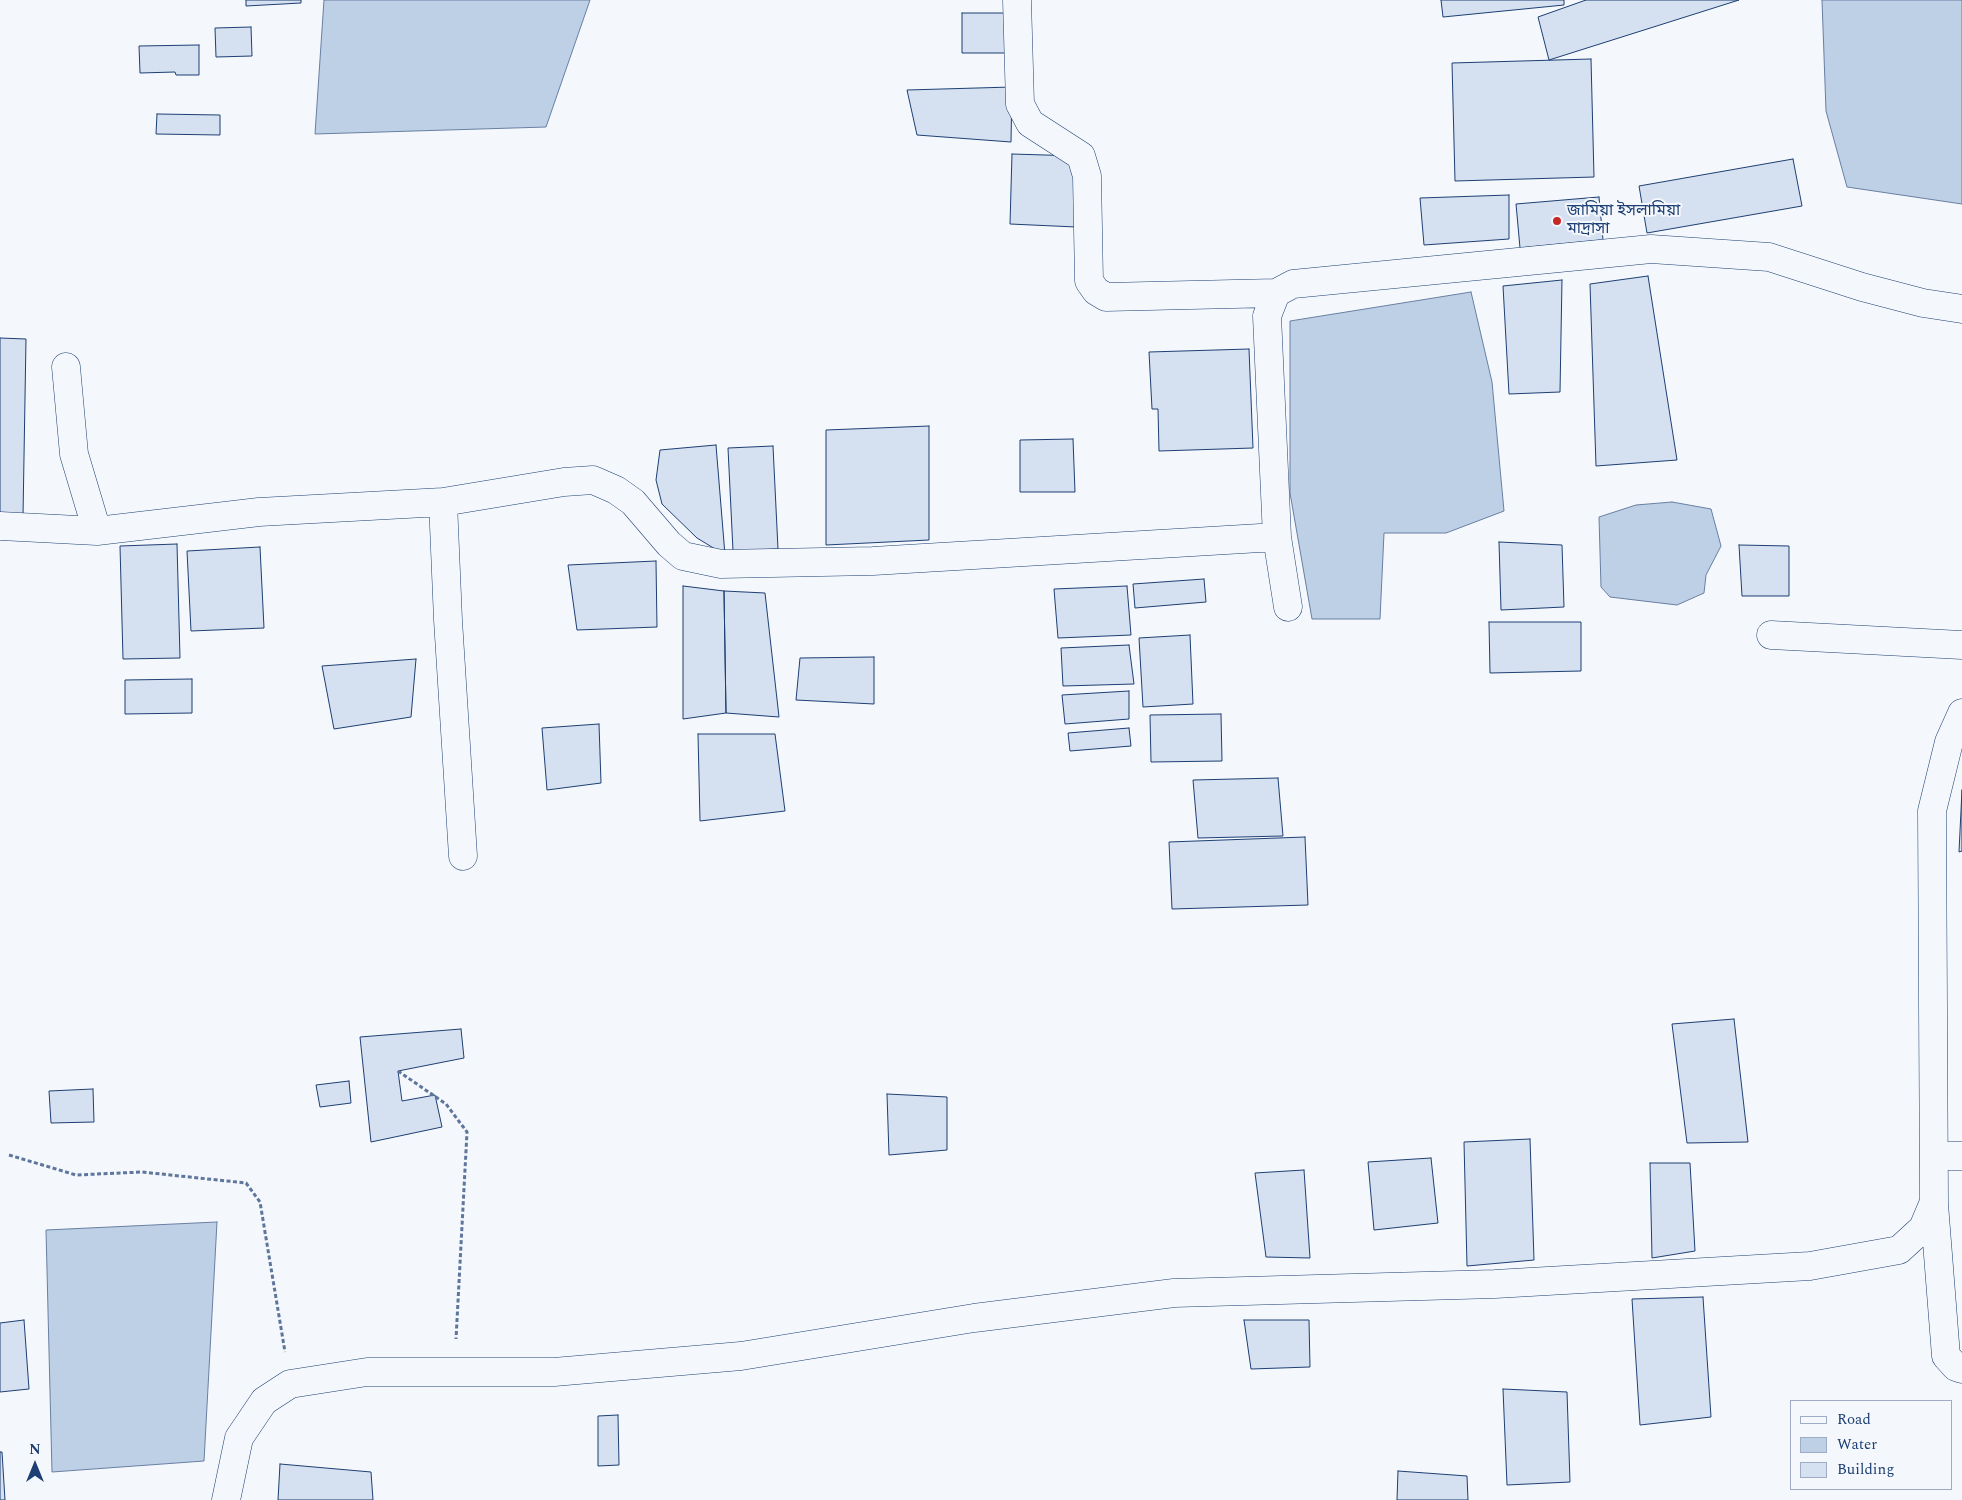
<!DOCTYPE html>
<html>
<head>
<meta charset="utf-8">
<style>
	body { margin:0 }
	#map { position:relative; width:1962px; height:1500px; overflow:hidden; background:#f4f7fb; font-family:Spectral,serif }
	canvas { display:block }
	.legend { position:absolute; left:1790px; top:1400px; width:162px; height:90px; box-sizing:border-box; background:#f4f7fb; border:1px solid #9eadc5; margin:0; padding:6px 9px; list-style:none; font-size:15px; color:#1d3f73 }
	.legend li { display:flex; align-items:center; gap:10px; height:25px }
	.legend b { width:25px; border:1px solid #9eadc5 }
	.north { position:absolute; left:10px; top:1440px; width:50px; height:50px; -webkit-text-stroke:4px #f4f7fb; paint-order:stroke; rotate:0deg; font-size:14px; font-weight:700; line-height:20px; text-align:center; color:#1d3f73 }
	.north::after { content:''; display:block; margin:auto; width:18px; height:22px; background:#1d3f73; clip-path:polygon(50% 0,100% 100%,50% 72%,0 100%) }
</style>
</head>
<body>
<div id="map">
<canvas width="1962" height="1500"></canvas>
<ul class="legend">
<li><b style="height:6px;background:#f4f7fb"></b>Road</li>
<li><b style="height:14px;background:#bed0e5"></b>Water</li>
<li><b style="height:14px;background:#d5e0f0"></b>Building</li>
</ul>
<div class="north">N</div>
</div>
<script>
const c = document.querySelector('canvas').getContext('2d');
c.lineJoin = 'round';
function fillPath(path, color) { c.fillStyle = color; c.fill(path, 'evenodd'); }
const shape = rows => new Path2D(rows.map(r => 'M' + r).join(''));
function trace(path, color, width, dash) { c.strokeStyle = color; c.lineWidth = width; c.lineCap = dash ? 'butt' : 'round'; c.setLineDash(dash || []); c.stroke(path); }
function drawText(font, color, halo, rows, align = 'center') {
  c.font = font + ' Spectral,"Noto Sans Bengali",serif'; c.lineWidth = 4; c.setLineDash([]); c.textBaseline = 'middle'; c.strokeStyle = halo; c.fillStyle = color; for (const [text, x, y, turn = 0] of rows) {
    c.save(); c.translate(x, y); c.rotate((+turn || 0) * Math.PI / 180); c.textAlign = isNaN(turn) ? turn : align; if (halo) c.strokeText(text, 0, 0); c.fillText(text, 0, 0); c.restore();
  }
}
const water = shape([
	[324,0,590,0,546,127,315,134,324,0],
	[1822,0,1962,0,1962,204,1847,187,1826,111,1822,0],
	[1471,292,1492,382,1504,511,1446,533,1384,533,1380,619,1312,619,1290,493,1290,321,1471,292],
	[1672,502,1711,509,1721,546,1706,575,1704,593,1677,605,1610,597,1601,587,1599,517,1636,505,1672,502],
	[217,1222,204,1461,52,1472,46,1230,217,1222]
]);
fillPath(water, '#bed0e5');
trace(water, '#687fa3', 1);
const building = shape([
	[246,0,301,0,301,3,246,6,246,0],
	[1441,0,1564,0,1564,5,1443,17,1441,0],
	[1586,0,1739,0,1549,60,1538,17,1586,0],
	[962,13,1007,13,1007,53,962,53,962,13],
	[251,27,252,56,216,57,215,28,251,27],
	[199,45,199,75,176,75,175,72,140,73,139,46,199,45],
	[1591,59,1594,177,1455,181,1452,63,1591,59],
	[1012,87,1011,142,917,135,907,90,1012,87],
	[157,114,220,115,220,135,156,134,157,114],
	[1012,154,1078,156,1076,227,1010,224,1012,154],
	[1793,159,1802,206,1647,233,1639,186,1793,159],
	[1509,195,1509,239,1424,245,1420,198,1509,195],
	[1599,197,1603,240,1520,248,1516,204,1599,197],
	[1648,276,1677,460,1596,466,1590,284,1648,276],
	[1562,280,1560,392,1509,394,1503,286,1562,280],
	[0,338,26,339,23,516,0,515,0,338],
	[1249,349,1253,448,1159,451,1158,409,1152,409,1149,352,1249,349],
	[929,426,929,540,826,545,826,430,929,426],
	[1073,439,1075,492,1020,492,1020,440,1073,439],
	[716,445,725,555,697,538,662,504,656,480,660,450,716,445],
	[773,446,778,549,733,551,728,448,773,446],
	[1499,542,1562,545,1564,607,1501,610,1499,542],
	[177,544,180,658,123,659,120,546,177,544],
	[1739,545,1789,546,1789,596,1742,596,1739,545],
	[260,547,264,628,191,631,187,551,260,547],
	[656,561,657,627,577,630,568,565,656,561],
	[1204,579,1206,602,1135,608,1133,584,1204,579],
	[683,586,724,591,726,713,683,719,683,586],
	[1127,586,1131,635,1058,638,1054,589,1127,586],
	[724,591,765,593,779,717,726,713,724,591],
	[1489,622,1581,622,1581,671,1490,673,1489,622],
	[1190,635,1193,704,1143,707,1139,638,1190,635],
	[1129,645,1134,684,1063,686,1061,648,1129,645],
	[874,657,874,704,796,700,800,658,874,657],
	[416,659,411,717,334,729,322,666,416,659],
	[192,679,192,713,125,714,125,680,192,679],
	[1129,691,1129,719,1065,724,1062,695,1129,691],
	[1221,714,1222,761,1151,762,1150,715,1221,714],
	[599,724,601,783,547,790,542,728,599,724],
	[1129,728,1131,746,1070,751,1068,733,1129,728],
	[698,734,775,734,785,811,700,821,698,734],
	[1278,778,1283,836,1198,838,1193,780,1278,778],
	[1962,790,1962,851,1959,852,1962,790],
	[1305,837,1308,905,1172,909,1169,842,1305,837],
	[1734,1019,1748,1142,1687,1143,1672,1024,1734,1019],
	[461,1029,464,1058,398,1071,402,1101,435,1095,442,1127,371,1142,360,1037,461,1029],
	[349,1081,351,1103,320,1107,316,1085,349,1081],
	[93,1089,94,1122,51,1123,49,1091,93,1089],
	[887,1094,947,1097,947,1150,889,1155,887,1094],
	[1530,1139,1534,1260,1467,1266,1464,1142,1530,1139],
	[1431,1158,1438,1223,1374,1230,1368,1162,1431,1158],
	[1650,1163,1690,1163,1695,1251,1652,1258,1650,1163],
	[1304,1170,1310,1258,1266,1257,1255,1173,1304,1170],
	[1703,1297,1711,1417,1640,1425,1632,1299,1703,1297],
	[24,1320,29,1389,0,1392,0,1323,24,1320],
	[1244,1320,1309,1320,1310,1367,1251,1369,1244,1320],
	[1503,1389,1567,1392,1570,1482,1507,1485,1503,1389],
	[618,1415,619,1465,598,1466,598,1416,618,1415],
	[0,1452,2,1452,5,1500,0,1500,0,1452],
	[280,1464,371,1472,373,1500,278,1500,280,1464],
	[1398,1471,1467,1476,1468,1500,1397,1500,1398,1471]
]);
fillPath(building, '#d5e0f0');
trace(building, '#1d3f73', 1);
const minor = shape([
	[1017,0,1020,104,1030,123,1081,156,1087,176,1089,281,1096,291,1106,297,1276,293,1293,284,1651,249,1769,257,1862,287,1923,303,1962,309],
	[1276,293,1267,316,1277,537,1288,607],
	[66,367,74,454,97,531],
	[443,502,448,620,463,856],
	[0,526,97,531,259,512,443,502,564,482,593,480,616,490,633,502,669,544,683,556,721,564,873,561,1277,537],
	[1771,635,1962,645],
	[1934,1156,1962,1156],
	[1934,1204,1946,1356,1956,1367,1962,1369],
	[226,1500,239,1438,264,1401,290,1384,367,1372,554,1372,741,1356,974,1318,1174,1293,1495,1284,1810,1266,1899,1250,1923,1228,1934,1202,1932,811,1949,742,1962,713]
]);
trace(minor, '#1d3f73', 29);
trace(shape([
	[398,1071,446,1104,467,1132,456,1339],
	[9,1155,76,1175,142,1172,246,1183,260,1202,285,1352]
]), '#5e769c', 3, [4, 2.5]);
trace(minor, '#f4f7fb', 28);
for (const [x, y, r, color] of [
	[1557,221,5,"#c62828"]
]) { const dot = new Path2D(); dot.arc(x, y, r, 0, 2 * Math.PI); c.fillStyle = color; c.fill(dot); trace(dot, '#f4f7fb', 2); }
drawText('16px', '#1d3f73', '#f4f7fb', [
	["জামিয়া ইসলামিয়া",1567,212],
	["মাদ্রাসা",1567,230]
], 'left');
</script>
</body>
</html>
